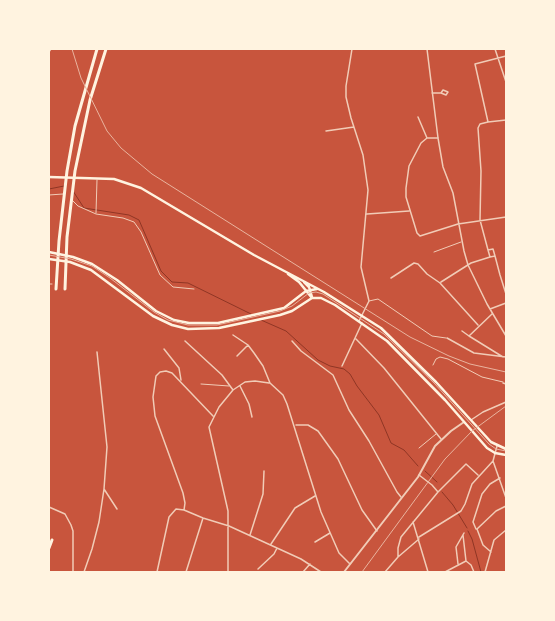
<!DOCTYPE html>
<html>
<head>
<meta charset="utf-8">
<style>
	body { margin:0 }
	#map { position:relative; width:555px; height:621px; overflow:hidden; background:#c8553d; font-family:Cabin,sans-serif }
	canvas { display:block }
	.frame { position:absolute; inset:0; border:50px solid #fff3e0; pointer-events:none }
</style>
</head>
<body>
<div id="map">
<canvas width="555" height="621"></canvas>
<div class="frame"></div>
</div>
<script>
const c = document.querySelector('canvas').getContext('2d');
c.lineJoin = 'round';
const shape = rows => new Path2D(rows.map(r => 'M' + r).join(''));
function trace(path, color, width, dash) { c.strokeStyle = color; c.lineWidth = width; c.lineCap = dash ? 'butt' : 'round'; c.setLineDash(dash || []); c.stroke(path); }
trace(shape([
	[49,189,64,186],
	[73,191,84,208,129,215,139,220,161,271,172,282,188,283,251,314],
	[261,320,286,331,318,360,330,366,344,369,350,374,357,386,379,415,391,443,404,450,418,466],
	[425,471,437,482],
	[442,492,453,505,467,528],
	[468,531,472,539,481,572]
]), '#8f3625', 1);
trace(shape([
	[49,195,63,194],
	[72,200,78,206,96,214,123,218,134,222,141,232,160,275,173,287,194,289],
	[96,213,97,180],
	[434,252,461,242],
	[49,284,52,284],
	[369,301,378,299,432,336,446,338],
	[433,365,436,359,440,357,448,359,482,377,503,382],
	[201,384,229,386],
	[419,448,436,434]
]), '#f1ccb7', 1);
trace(shape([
	[352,49,346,86,346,97,351,118,363,155,368,190,361,267,369,301,359,321],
	[427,49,438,138,443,167,453,193,464,251,468,265,487,304,506,336],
	[495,49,506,82],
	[432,93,441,93,446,95,448,92,443,90,441,93],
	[418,117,427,138],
	[488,122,506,120],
	[326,131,354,127],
	[438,138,427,138,421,143,409,166,406,188,406,197,417,233,420,236,458,224,506,217],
	[367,214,409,211],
	[488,250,480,220,481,171,478,128,480,124,488,122,475,64,506,56],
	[495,256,490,257,488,250,493,249,495,256,500,275,506,294],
	[391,278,414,263,418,264,427,274,440,283,478,325],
	[441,282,471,263,490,257],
	[490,309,506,303],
	[462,331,469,336,492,314],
	[233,335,248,345,254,353,263,366,270,383,283,395,287,404,321,512,339,553,350,564],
	[469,336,503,357],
	[447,338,474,353,506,357],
	[356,339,384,368,441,439],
	[185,341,222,375,233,390],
	[292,341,301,351,333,375,349,410,369,441,397,492,401,497],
	[164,349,179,368,181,380],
	[237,356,248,345],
	[342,366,362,323],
	[503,383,506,384],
	[240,386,249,404,252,417],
	[471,420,483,412,506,402],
	[296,425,308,425,318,431,338,459,362,510,377,531],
	[497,446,493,461,506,498],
	[419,475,432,485,438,492],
	[104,489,117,509],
	[49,507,65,514,71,525,73,531,73,572],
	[184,510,185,503,183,493,155,416,153,397,156,376,160,372,166,371,172,373,213,416],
	[413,522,428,572],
	[476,529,473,522,482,494,490,484,500,478],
	[250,535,263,494,264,471],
	[463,535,466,561,471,565,474,572],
	[419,537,461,511,465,504,472,484,493,461],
	[315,542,330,533],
	[271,544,295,508,315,496],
	[491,552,483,545,477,529,496,511,506,506],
	[398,557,419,539],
	[458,564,456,547,464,533],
	[258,569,274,554,277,548],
	[84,572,92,549,99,522,104,489,107,447,97,352],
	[157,572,169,517,176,509,184,510,203,518,229,526,301,559,321,572],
	[186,572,203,518],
	[228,572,228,511,209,427,219,407,233,390,245,382,255,381,269,383],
	[303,572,310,564],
	[385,572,398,557,398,548,401,537,438,492,466,464,478,475],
	[445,572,466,561],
	[485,572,494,540,506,530]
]), '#f1ccb7', 1.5);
trace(shape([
	[344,572,418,477,435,446,451,431,464,422]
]), '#f1ccb7', 2);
trace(shape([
	[49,51,50,49],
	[49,177,114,179,141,188,254,255,324,292,381,328,436,382,491,442,506,449],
	[49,252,73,257,92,264,117,280,156,311,174,320,189,323,218,323,284,308,306,291,317,289],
	[49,259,70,262,91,270,153,316,172,325,188,329,219,328,280,315,292,311,312,298],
	[288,274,299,282,312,298,321,298,335,305,387,341,445,400,487,448,495,453,506,455],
	[304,282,309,287,312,297]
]), '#fff3e0', 2.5);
trace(shape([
	[56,289,59,241,67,171,75,126,97,49],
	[65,289,67,237,75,171,90,100,106,49],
	[49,548,52,540]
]), '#fff3e0', 3);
trace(shape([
	[49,255,71,259,92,266,110,278,154,312,168,320,188,325,217,325,280,311,292,306,309,293,316,292,323,294,384,334,435,384,489,444,496,449,506,451]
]), '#e9b49f', 1);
trace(shape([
	[72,49,81,78,107,131,121,148,152,174,410,337,449,356,470,364,506,372],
	[362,572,445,459,472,431,506,406]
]), '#e9b49f', 1);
</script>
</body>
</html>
